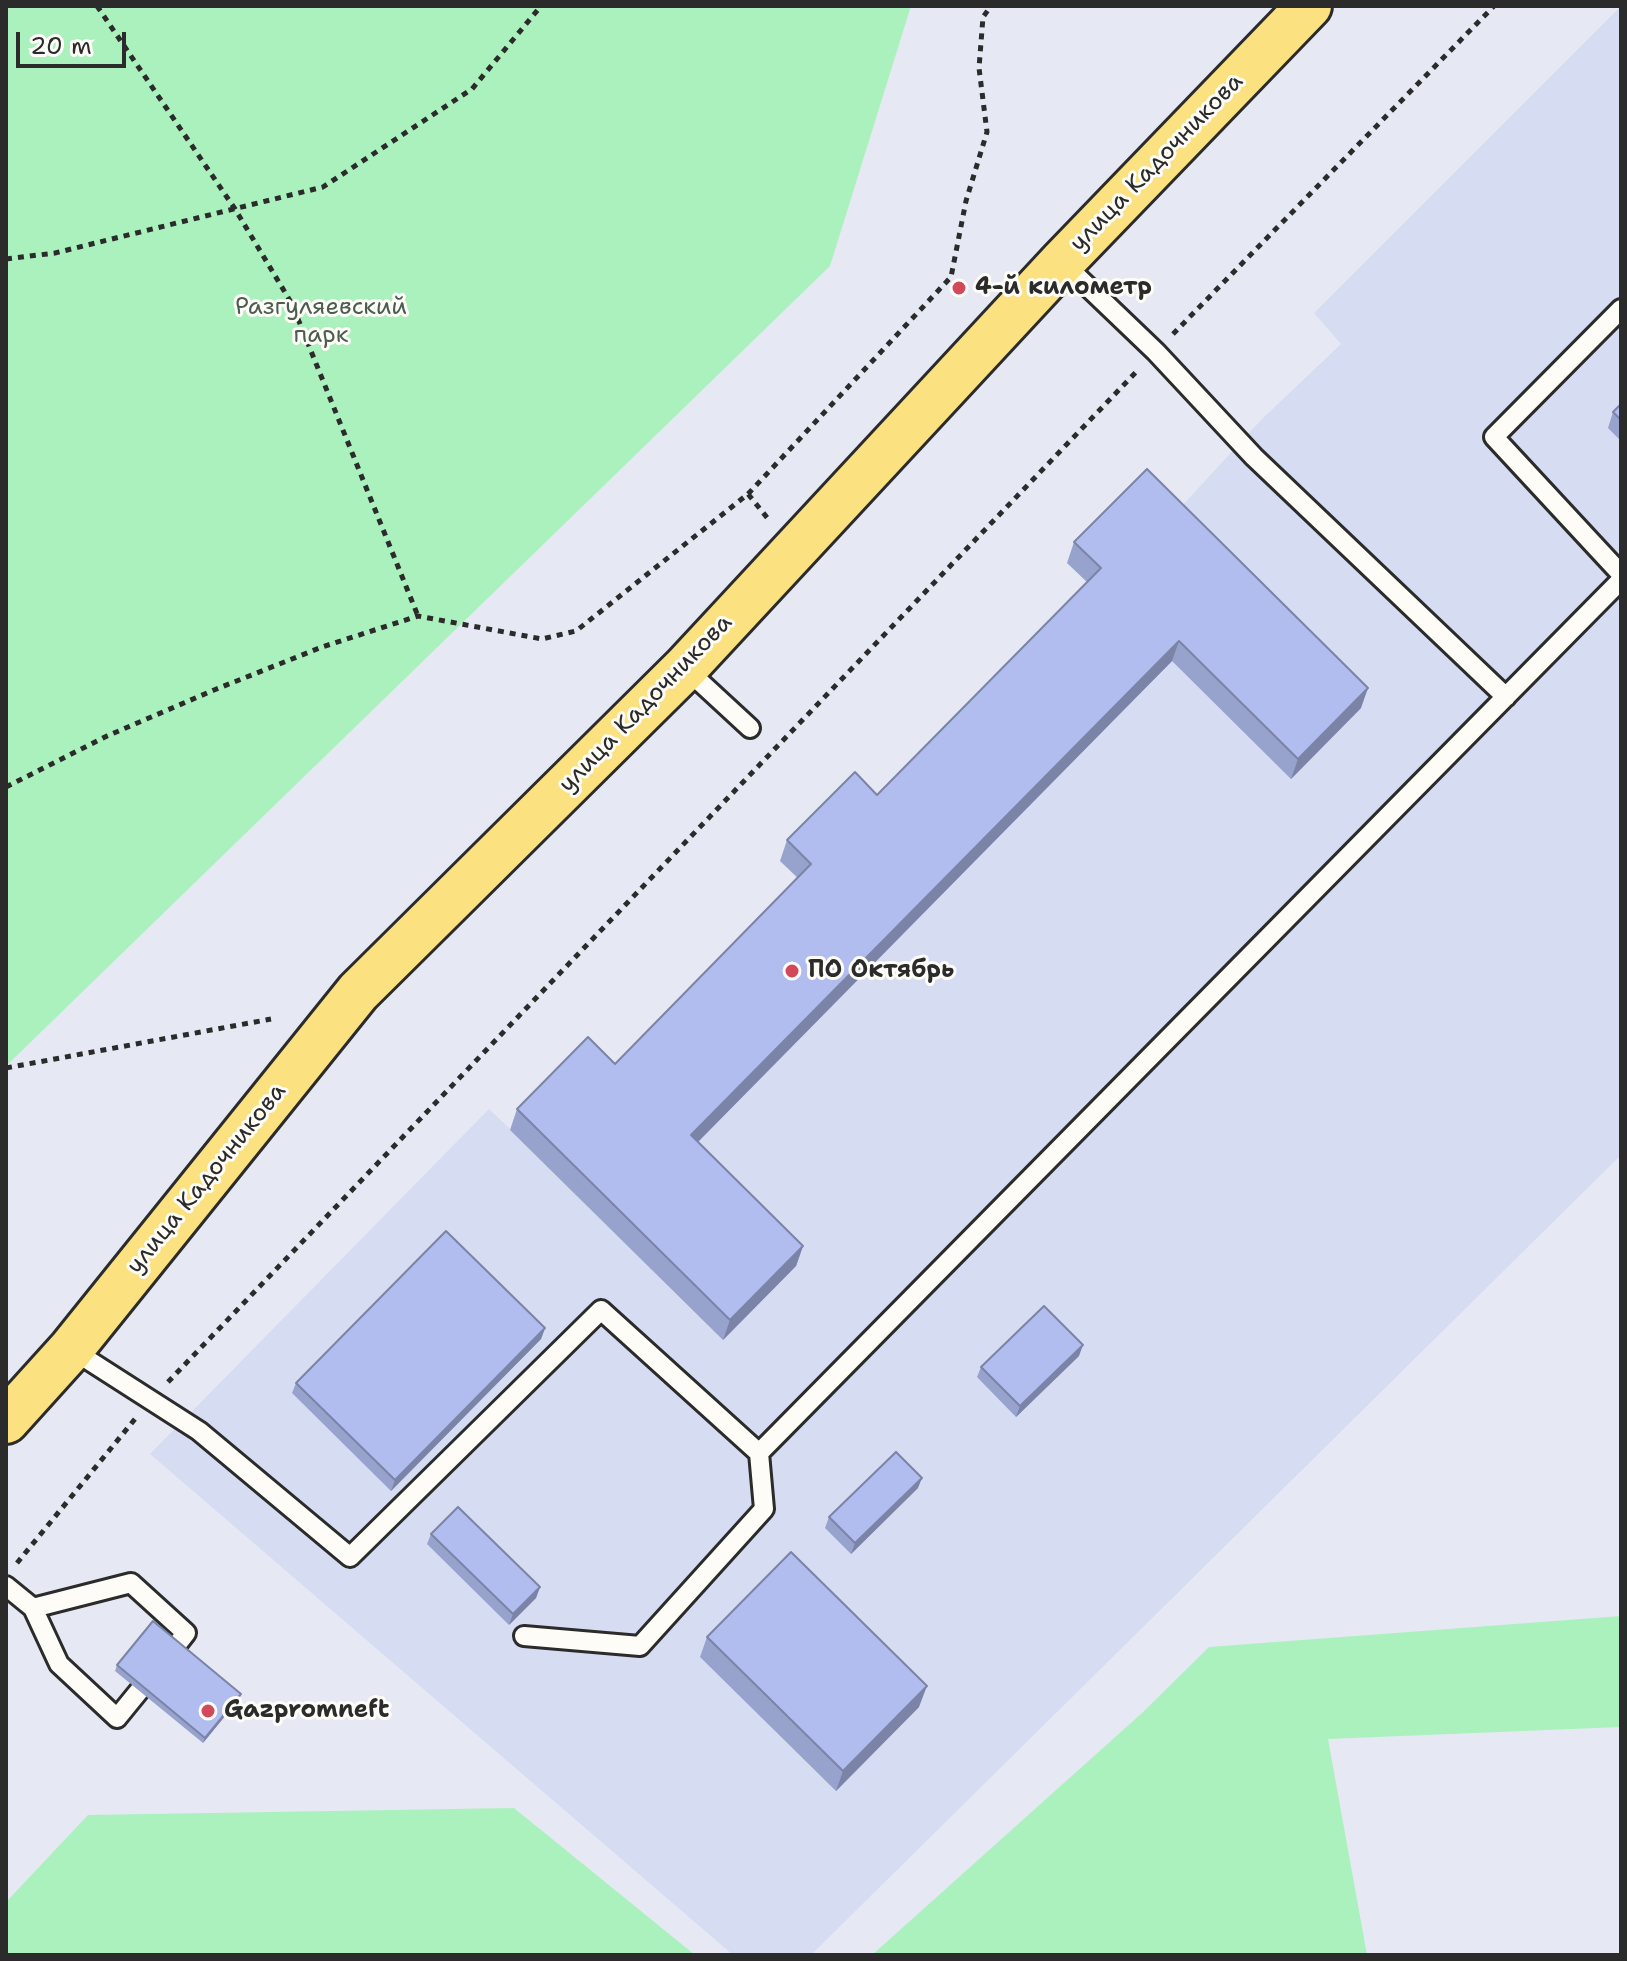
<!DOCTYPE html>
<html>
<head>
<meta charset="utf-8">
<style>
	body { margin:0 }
	#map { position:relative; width:1627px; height:1961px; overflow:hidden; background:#e6e9f4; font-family:"Shantell Sans",sans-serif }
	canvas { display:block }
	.frame { position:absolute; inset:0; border:8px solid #2b2b2b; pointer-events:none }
	.scale { position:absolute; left:16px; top:32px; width:110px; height:36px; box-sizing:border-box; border:4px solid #2b2b2b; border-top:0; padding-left:10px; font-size:24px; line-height:28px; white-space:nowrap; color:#2b2b2b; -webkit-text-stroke:6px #fdfcf7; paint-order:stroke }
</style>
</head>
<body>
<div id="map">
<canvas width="1627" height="1961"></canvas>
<div class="frame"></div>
<div class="scale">20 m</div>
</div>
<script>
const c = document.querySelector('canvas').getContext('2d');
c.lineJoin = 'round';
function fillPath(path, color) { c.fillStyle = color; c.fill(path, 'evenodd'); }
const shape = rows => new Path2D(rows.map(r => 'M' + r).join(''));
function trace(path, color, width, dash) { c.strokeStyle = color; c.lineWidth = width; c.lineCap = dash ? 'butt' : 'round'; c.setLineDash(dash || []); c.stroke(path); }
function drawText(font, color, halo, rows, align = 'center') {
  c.font = font + ' "Shantell Sans",sans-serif'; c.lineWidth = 6; c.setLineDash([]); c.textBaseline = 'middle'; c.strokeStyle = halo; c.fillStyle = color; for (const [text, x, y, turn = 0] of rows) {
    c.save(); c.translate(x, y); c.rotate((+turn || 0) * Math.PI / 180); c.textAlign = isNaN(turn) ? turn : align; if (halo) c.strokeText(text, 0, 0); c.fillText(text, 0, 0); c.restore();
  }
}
fillPath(shape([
	[1621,6,1621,1155,811,1955,733,1955,150,1454,489,1109,510,1129,607,1083,803,884,780,861,869,815,1093,588,1067,563,1139,489,1170,519,1261,420,1341,344,1314,313]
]), '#d6dcf2');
fillPath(shape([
	[6,6,911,6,830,266,6,1066],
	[1621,1616,1621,1727,1328,1739,1367,1955,872,1955,1142,1713,1209,1647],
	[514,1808,695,1955,6,1955,6,1902,88,1815]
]), '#aaf1be');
const service = shape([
	[1062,262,1156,352,1254,457,1506,697],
	[1621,309,1494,437,1621,574],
	[685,668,750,728],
	[71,1349,199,1431,350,1557,601,1310,759,1453,1621,580],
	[6,1586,33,1608,59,1664,117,1718,139,1691],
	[33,1608,131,1583,186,1633,175,1647],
	[524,1636,640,1646,764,1509,759,1453]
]);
const primary = shape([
	[6,1421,71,1349,358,992,685,668,1062,262,1309,6]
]);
trace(service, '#2b2b2b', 24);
trace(primary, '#2b2b2b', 50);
trace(shape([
	[97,6,235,209,292,304,418,616],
	[6,259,55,253,323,187,472,89,541,6],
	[1173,334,1494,6],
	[748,494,951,277,966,201,987,132,979,68,983,17,991,6],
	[6,787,107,736,214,690,322,647,418,616,542,639,576,631,748,494,769,520],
	[6,1068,271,1019],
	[168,1382,1138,370],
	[17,1563,135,1419]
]), '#2b2b2b', 5, [6, 6]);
trace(service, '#fdfcf7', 18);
trace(primary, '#fbe180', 44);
fillPath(shape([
	[1621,404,1621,441,1608,428,1613,412],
	[1074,542,1361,708,1291,779,1172,661,698,1142,803,1246,796,1266,723,1340,510,1130,517,1109,615,1064,798,878,780,861,787,840,877,795,1087,582,1067,563],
	[545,1328,541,1339,391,1491,292,1393,296,1383],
	[1079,1356,1016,1417,977,1377,981,1367],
	[918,1488,851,1554,825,1528,829,1517],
	[431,1534,540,1587,536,1598,509,1625,427,1544],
	[707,1637,919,1707,836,1791,700,1657],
	[117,1665,239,1699,203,1743,115,1671]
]), '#97a3cd');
fillPath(shape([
	[1179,641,1172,661,684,1156,691,1135],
	[1368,688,1361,708,1291,779,1298,759],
	[803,1246,796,1266,723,1340,730,1320],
	[545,1328,541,1339,391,1491,395,1480],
	[1083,1345,1079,1356,1016,1417,1020,1406],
	[922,1478,918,1488,851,1554,855,1543],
	[540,1587,536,1598,509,1625,513,1614],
	[927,1686,919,1707,836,1791,843,1771],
	[241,1694,239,1699,203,1743,205,1738]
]), '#7b84a7');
const building = shape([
	[1621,404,1621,420,1613,412,1621,404],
	[1147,469,1368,688,1298,759,1179,641,691,1135,803,1246,730,1320,517,1109,588,1037,615,1064,811,864,787,840,855,772,877,795,1101,568,1074,542,1147,469],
	[446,1231,545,1328,395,1480,296,1383,446,1231],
	[1044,1306,1083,1345,1020,1406,981,1367,1044,1306],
	[896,1452,922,1478,855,1543,829,1517,896,1452],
	[458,1507,540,1587,513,1614,431,1534,458,1507],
	[791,1552,927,1686,843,1771,707,1637,791,1552],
	[153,1621,241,1694,205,1738,117,1665,153,1621]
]);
fillPath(building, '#b0bdee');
trace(building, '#7b84a7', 2);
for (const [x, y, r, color] of [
	[959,288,8,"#d1495b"],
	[792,971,8,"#d1495b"],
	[208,1711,8,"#d1495b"]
]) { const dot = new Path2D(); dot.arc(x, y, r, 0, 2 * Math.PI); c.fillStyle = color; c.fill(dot); trace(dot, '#fdfcf7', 3); }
drawText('24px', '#2b2b2b', '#fdfcf7', [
	["улица Кадочникова",1157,163,-46],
	["улица Кадочникова",646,704,-46],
	["улица Кадочникова",207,1179,-51]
]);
drawText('bold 24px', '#2b2b2b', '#fdfcf7', [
	["4-й километр",975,288],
	["ПО Октябрь",808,971],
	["Gazpromneft",224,1711]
], 'left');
drawText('24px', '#4b5c50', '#fdfcf7', [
	["Разгуляевский",321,308],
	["парк",321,336]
]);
</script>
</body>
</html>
